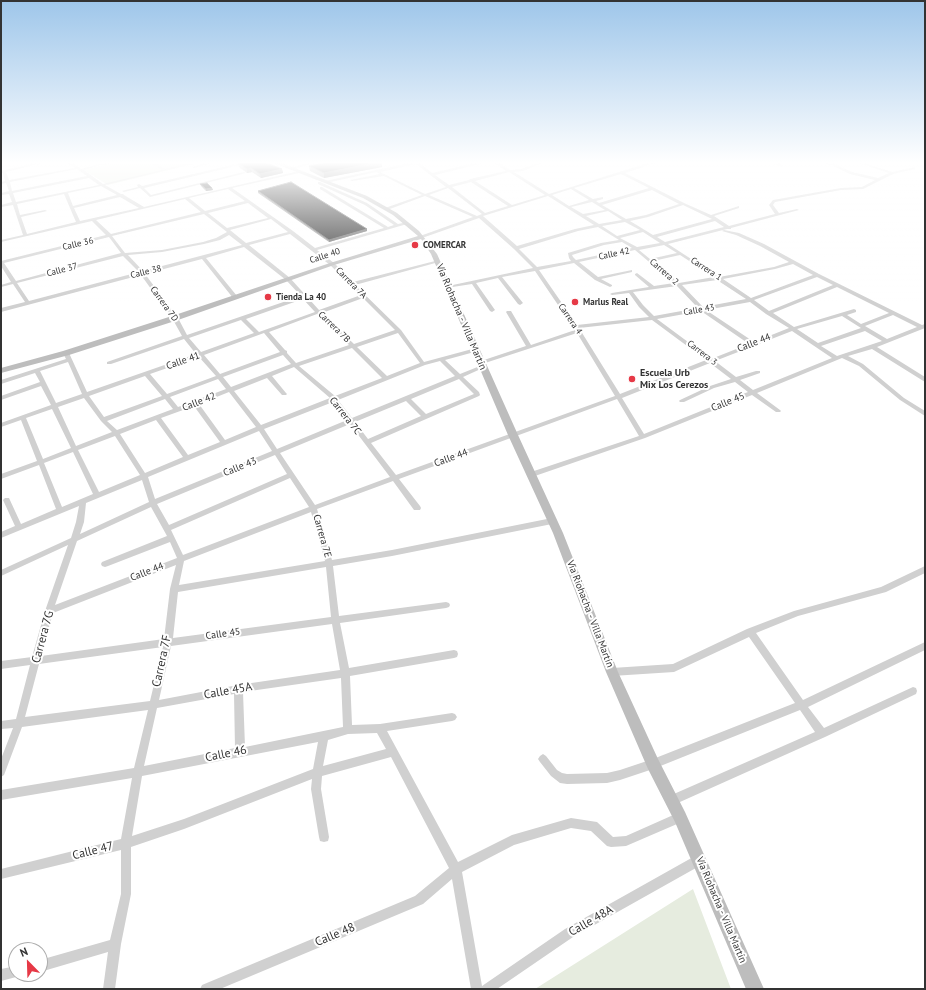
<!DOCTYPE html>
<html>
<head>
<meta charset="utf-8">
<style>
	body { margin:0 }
	#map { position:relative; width:926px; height:990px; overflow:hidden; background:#fff; font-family:"PT Sans",sans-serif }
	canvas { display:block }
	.frame { position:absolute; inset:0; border:2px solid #333; pointer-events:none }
	.north { position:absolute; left:8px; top:942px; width:40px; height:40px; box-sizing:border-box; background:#fff; border:1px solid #adadad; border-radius:50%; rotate:337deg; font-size:11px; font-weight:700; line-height:16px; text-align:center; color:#333 }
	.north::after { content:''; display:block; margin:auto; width:14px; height:18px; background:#e63946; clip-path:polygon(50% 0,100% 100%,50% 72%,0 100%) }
</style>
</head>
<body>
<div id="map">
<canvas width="926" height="990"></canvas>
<div class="frame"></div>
<div class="north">N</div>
</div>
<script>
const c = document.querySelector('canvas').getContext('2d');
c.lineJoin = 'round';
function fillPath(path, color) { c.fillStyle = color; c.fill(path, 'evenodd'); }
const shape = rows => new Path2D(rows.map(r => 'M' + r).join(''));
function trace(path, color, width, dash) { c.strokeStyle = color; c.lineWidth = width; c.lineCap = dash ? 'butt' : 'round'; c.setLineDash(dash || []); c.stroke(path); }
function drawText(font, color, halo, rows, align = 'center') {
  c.font = font + ' "PT Sans",sans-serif'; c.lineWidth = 4; c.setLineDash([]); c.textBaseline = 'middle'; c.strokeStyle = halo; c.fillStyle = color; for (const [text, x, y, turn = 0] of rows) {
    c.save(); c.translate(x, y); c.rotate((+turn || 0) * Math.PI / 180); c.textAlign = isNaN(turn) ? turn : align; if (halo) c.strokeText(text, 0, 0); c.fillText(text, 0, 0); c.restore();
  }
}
fillPath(shape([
	[113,162,202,162,108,185,84,170],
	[693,889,731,989,535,989]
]), '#e6ecdf');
fillPath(shape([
	[39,162,47,162,6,172,9,180,75,168,67,162,72,162,81,169,105,162,112,162,84,170,103,184,162,170,149,162,154,162,165,169,192,162,200,162,105,185,121,194,123,194,124,195,144,207,299,171,299,173,232,188,293,231,315,248,384,228,320,189,320,187,322,187,388,227,394,225,365,205,318,184,318,182,320,182,367,203,398,224,407,222,407,224,317,250,334,263,353,282,439,260,439,262,355,285,401,330,424,362,476,348,479,350,478,351,445,360,460,374,480,366,482,365,485,367,463,377,479,392,480,395,479,396,371,443,396,475,615,396,577,333,482,364,478,364,478,362,526,346,506,312,507,311,511,311,531,345,575,330,535,271,502,277,523,303,520,305,518,304,498,278,476,283,495,310,492,312,490,311,472,284,446,288,446,287,448,286,533,268,514,249,479,218,422,238,420,238,420,236,473,217,425,196,387,210,385,210,385,208,422,195,384,176,352,181,350,180,380,174,376,172,326,183,325,183,325,181,413,162,422,162,420,163,432,173,479,162,488,162,435,175,449,185,469,180,470,179,506,171,493,162,498,162,510,170,521,169,539,162,545,162,523,171,514,172,549,194,651,162,658,162,625,173,684,203,711,215,739,206,739,208,714,216,729,226,775,214,769,205,773,200,841,188,862,187,875,180,850,174,831,165,820,162,833,163,852,172,878,178,889,173,855,162,862,162,892,172,915,167,915,169,893,174,863,189,841,190,775,202,773,205,779,213,797,209,799,210,731,228,731,229,727,229,668,244,719,277,774,267,789,262,760,246,736,235,722,231,724,230,739,233,764,244,819,274,922,325,925,324,925,328,877,347,925,377,925,382,872,349,848,356,863,364,904,398,925,411,925,416,900,400,859,366,842,358,757,393,780,410,781,411,780,412,776,412,752,395,645,438,532,477,528,477,527,475,528,473,639,436,617,399,399,479,420,506,421,508,420,510,414,510,393,481,317,509,332,560,392,550,552,518,555,519,556,521,555,523,552,524,392,556,333,566,339,616,446,602,449,603,450,605,449,607,446,608,340,623,349,668,454,650,457,651,458,654,457,657,454,658,350,676,352,725,380,724,452,713,455,714,457,717,455,720,452,721,387,731,458,862,512,835,571,818,597,822,613,837,626,836,680,812,684,813,685,817,684,821,626,846,611,847,607,846,591,831,571,828,514,845,462,872,482,986,565,929,695,856,699,855,703,856,704,860,703,864,573,937,497,989,471,989,452,879,423,904,220,989,200,989,202,985,415,896,449,868,391,757,322,776,321,789,329,837,328,841,324,842,320,841,319,837,311,789,312,779,184,829,131,847,131,894,121,944,115,989,103,989,108,952,40,972,40,960,110,940,121,894,121,850,1,879,1,869,121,839,132,778,1,800,1,790,134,768,148,710,22,727,4,775,1,777,1,759,13,728,1,729,1,721,16,719,30,665,1,669,1,661,32,657,45,611,68,545,1,576,1,570,71,538,76,522,79,506,1,538,1,532,15,526,3,500,5,498,9,498,21,524,56,509,39,465,1,479,1,474,37,461,21,420,1,427,1,423,51,405,41,386,1,400,1,396,40,382,35,373,1,384,1,380,66,359,63,353,66,351,69,353,87,392,196,354,184,339,111,364,107,364,107,362,182,336,172,318,141,275,1,312,1,308,25,302,13,284,1,287,1,285,11,282,1,266,1,261,106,235,92,221,1,242,1,240,23,235,13,205,1,207,1,205,12,202,9,194,1,195,1,193,9,191,6,183,1,184,1,182,5,181,3,173,1,173,1,171,39,162],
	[416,164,446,187,425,194,380,172,416,164],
	[77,169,87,176,12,191,10,182,77,169],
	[509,172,545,195,512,205,475,181,509,172],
	[621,174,649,188,599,203,596,201,603,199,603,197,593,199,574,188,621,174],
	[89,178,99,185,16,202,13,193,89,178],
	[471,182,508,206,485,213,452,187,471,182],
	[101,186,117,195,73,206,68,193,101,186],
	[448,188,482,214,477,216,429,195,448,188],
	[228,189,245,201,205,211,189,198,228,189],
	[571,189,589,200,569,206,552,195,571,189],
	[652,190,679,204,646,215,626,219,602,205,652,190],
	[64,194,76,222,27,234,21,217,47,211,45,210,20,215,17,204,64,194],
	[548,196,594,225,575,229,517,246,483,216,548,196],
	[120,197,139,208,80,221,74,208,120,197],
	[185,199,201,212,111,234,96,220,185,199],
	[592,202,605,210,583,214,571,207,592,202],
	[248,203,268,218,227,228,208,213,248,203],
	[683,205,712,219,653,235,630,221,648,217,683,205],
	[608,211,622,220,599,224,586,216,608,211],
	[204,214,227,232,216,238,203,242,162,250,125,253,112,236,204,214],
	[271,219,288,232,246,243,230,230,271,219],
	[715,221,724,227,665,242,657,237,715,221],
	[625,222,640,230,617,236,602,226,625,222],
	[598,227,619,240,601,243,568,253,569,258,571,261,537,267,519,249,578,231,598,227],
	[643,232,660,243,637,247,620,238,643,232],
	[290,234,330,265,361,295,319,310,290,278,249,245,290,234],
	[229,235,242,245,143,271,128,255,162,252,204,244,220,240,229,235],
	[109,237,121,253,16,281,4,263,109,237],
	[622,242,632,248,576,260,573,257,572,255,604,245,622,242],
	[664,245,677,253,650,259,639,250,664,245],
	[244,247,286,280,301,296,187,335,178,318,145,274,202,259,233,298,237,298,237,296,206,258,244,247],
	[635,250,674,283,654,286,637,273,635,274,635,275,649,287,612,293,610,294,612,295,629,293,639,307,649,317,577,325,539,270,574,263,595,280,610,287,612,286,612,285,601,279,632,272,632,270,598,277,579,262,635,250],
	[680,255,714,277,679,283,653,261,680,255],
	[123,256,139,272,29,301,17,283,123,256],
	[793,264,813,275,751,298,723,279,775,269,793,264],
	[817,277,833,285,769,311,754,300,817,277],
	[717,280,746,299,703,307,682,285,717,280],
	[677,286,698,308,654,316,643,305,633,292,677,286],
	[837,287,889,313,861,324,847,315,856,312,856,310,854,309,794,327,773,313,837,287],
	[363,298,395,330,354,344,322,313,363,298],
	[303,299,315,312,259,332,246,319,303,299],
	[750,302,766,314,789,328,754,342,706,310,750,302],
	[701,311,749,344,711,359,657,319,701,311],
	[317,314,349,345,296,363,287,353,287,351,285,350,269,332,317,314],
	[893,315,917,327,887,339,865,326,893,315],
	[842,316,861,328,818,343,797,329,842,316],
	[241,320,254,333,201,352,189,338,241,320],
	[652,320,706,360,620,394,579,328,652,320],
	[792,331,832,358,753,390,740,380,760,373,760,371,756,371,736,377,715,361,792,331],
	[865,331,882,341,837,356,821,346,865,331],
	[264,333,280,352,220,374,204,355,264,333],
	[398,333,420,363,387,376,357,347,398,333],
	[352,348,382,378,335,396,299,366,352,348],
	[283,355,291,364,231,387,223,377,283,355],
	[199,357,216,376,167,394,150,374,199,357],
	[440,361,455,376,352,418,338,400,425,365,440,361],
	[68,362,82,394,56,403,40,371,68,362],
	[710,363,731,379,710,386,680,400,679,401,680,402,684,402,714,388,735,382,748,392,644,434,622,398,710,363],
	[294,367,330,398,261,425,234,391,267,378,282,395,286,395,287,394,286,393,272,376,294,367],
	[145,376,162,396,104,417,89,396,145,376],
	[218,379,226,389,178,407,170,397,218,379],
	[459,379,474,394,426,414,411,399,459,379],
	[229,392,256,427,225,440,199,404,229,392],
	[84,398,101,421,112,432,76,446,58,407,84,398],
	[165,399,173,409,117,430,107,421,165,399],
	[406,401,421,416,368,439,355,422,406,401],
	[333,402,347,420,277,449,264,429,333,402],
	[194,406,220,442,188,455,161,418,194,406],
	[52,409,71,448,43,459,26,418,52,409],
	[156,420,183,457,145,473,120,434,156,420],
	[350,424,390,477,315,505,280,453,350,424],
	[259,431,272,451,155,499,148,477,259,431],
	[115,436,140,475,99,492,78,450,115,436],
	[73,452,93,494,62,507,44,463,73,452],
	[275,455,287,474,169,525,157,504,275,455],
	[290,478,309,507,183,555,171,530,290,478],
	[142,480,149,502,80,534,84,522,86,503,142,480],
	[151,507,167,536,102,562,101,564,102,566,105,567,108,566,170,542,177,558,55,605,77,541,151,507],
	[311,512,325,561,179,585,184,561,311,512],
	[176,565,170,589,164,639,41,656,53,613,176,565],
	[326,567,331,617,173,638,178,592,326,567],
	[332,624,340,670,238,685,159,700,171,646,332,624],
	[163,647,150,701,25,717,39,664,163,647],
	[341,678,343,727,245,747,243,692,341,678],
	[234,694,235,748,144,766,157,708,234,694],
	[377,733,386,749,323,766,328,740,348,734,377,733],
	[318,742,313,769,184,819,132,836,142,776,318,742],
	[207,162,215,162,194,168,192,167,207,162],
	[245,162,253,162,144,188,151,195,244,172,246,173,150,197,140,188,124,192,122,191,138,187,137,185,139,184,142,186,245,162],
	[313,162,322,162,291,169,289,168,313,162],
	[770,162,776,162,784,166,781,167,770,162],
	[925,566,925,573,886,592,798,616,756,633,803,700,925,642,925,650,808,707,824,728,913,687,916,688,917,691,916,694,825,737,671,806,667,805,666,801,667,797,815,732,800,710,653,769,620,780,607,783,567,784,560,783,551,776,540,762,538,759,540,756,543,754,546,756,557,770,562,773,567,774,607,773,620,770,653,759,795,703,749,637,674,672,612,676,609,675,608,672,609,669,612,668,673,664,747,629,794,611,881,587,925,566],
	[16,966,16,974,21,974,20,976,1,981,1,969,16,966]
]), '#d0d0d0');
fillPath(shape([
	[271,162,279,162,367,196,397,213,419,231,437,254,518,435,563,533,618,672,658,759,685,812,764,989,746,989,675,822,648,769,606,672,553,533,508,435,431,254,421,239,334,265,178,320,69,355,1,373,1,368,63,351,172,316,330,263,418,236,393,215,363,198,271,162]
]), '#bdbdbd');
fillPath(shape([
	[238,163,282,169,283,173,261,178,252,172,247,173,239,167],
	[309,166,382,167,324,178,310,171],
	[200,184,212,188,213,190,206,191,201,186],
	[258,191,367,229,367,231,329,242,258,193]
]), '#8c8c8c');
fillPath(shape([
	[379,162,382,162,382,167,324,178,324,173],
	[251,168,252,172,247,173,247,169],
	[282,169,283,173,261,178,260,174],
	[212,188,213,190,206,191,206,189],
	[367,229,367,231,329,242,329,240]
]), '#5f5f5f');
const building = shape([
	[240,162,264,162,282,169,260,174,251,168,247,169,238,163,240,162],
	[326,162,379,162,324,173,309,166,326,162],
	[291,182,367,229,329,240,258,191,291,182],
	[207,183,212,188,206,189,200,184,207,183]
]);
fillPath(building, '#1a1a1a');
trace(building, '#5f5f5f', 1);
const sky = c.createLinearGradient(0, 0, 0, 301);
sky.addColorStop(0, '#9ec6ea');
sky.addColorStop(0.54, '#fff');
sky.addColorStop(1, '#ffffff00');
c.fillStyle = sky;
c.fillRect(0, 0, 926, 301);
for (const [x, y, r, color] of [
	[415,245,4,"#e63946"],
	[268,297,4,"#e63946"],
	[575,302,4,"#e63946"],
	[632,379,4,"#e63946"]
]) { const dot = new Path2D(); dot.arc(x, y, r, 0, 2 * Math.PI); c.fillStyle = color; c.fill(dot); trace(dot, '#fff', 1.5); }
drawText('9px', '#333', '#fff', [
	["Calle 36",78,244,-13],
	["Calle 42",614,254,-12],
	["Calle 40",325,256,-18],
	["Carrera 1",706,269,33],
	["Calle 37",62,270,-15],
	["Calle 38",146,272,-14],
	["Carrera 2",664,272,41],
	["Carrera 7A",351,283,45],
	["Carrera 7D",164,304,54],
	["Calle 43",699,310,-10],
	["Carrera 4",570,319,56],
	["Carrera 7B",334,327,44],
	["Carrera 3",702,353,37]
]);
drawText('bold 9px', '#333', '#fff', [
	["COMERCAR",423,245],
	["Tienda La 40",276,297],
	["Marlus Real",583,302]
], 'left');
drawText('10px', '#333', '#fff', [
	["Vía Riohacha - Villa Martín",461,317,67],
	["Calle 44",754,343,-21],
	["Calle 41",183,361,-19],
	["Calle 42",199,402,-21],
	["Calle 45",728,402,-22],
	["Carrera 7C",345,416,52],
	["Calle 44",451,458,-20],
	["Calle 43",240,467,-22],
	["Carrera 7E",322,536,74],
	["Calle 44",147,572,-21],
	["Vía Riohacha - Villa Martín",590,614,69],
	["Calle 45",223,634,-8],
	["Vía Riohacha - Villa Martín",721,910,67]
]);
drawText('bold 10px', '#333', '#fff', [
	["Escuela Urb",640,373],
	["Mix Los Cerezos",640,385]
], 'left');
drawText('12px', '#333', '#fff', [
	["Carrera 7G",43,637,-75],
	["Carrera 7F",162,661,-78],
	["Calle 45A",228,691,-10],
	["Calle 46",226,754,-11],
	["Calle 47",93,851,-14],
	["Calle 48A",591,921,-30],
	["Calle 48",335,935,-23]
]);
</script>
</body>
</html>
